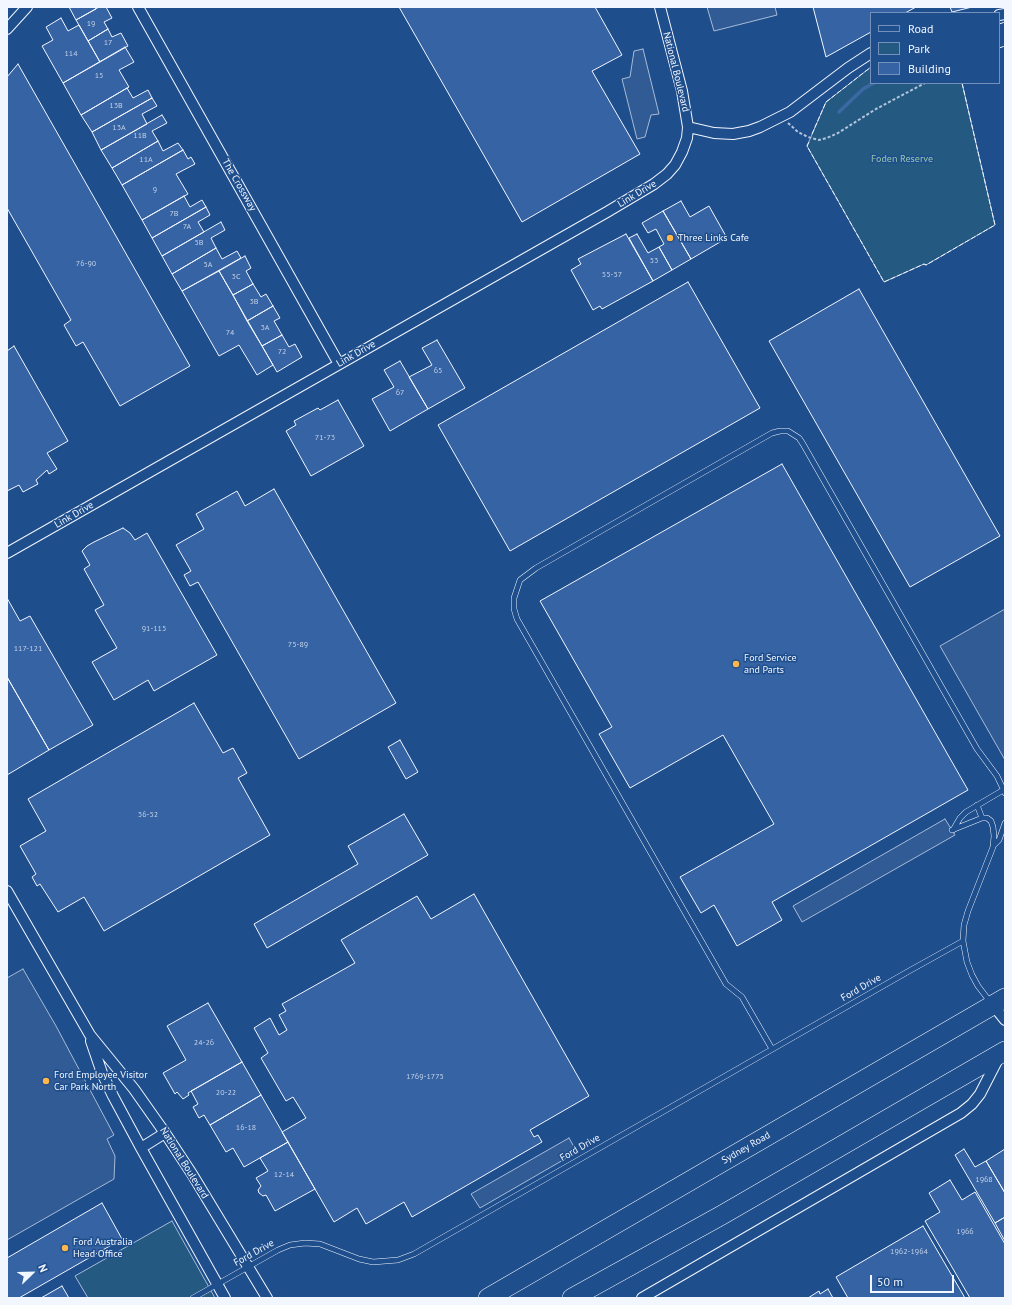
<!DOCTYPE html>
<html>
<head>
<meta charset="utf-8">
<style>
	body { margin:0 }
	#map { position:relative; width:1012px; height:1305px; overflow:hidden; background:#1f4e8c; font-family:"PT Sans",sans-serif }
	canvas { display:block }
	.frame { position:absolute; inset:0; border:8px solid #f2f6ff; pointer-events:none }
	.legend { position:absolute; left:870px; top:12px; width:130px; height:72px; box-sizing:border-box; background:#1f4e8c; border:1px solid #7391ba; margin:0; padding:5px 7px; list-style:none; font-size:12px; color:#f2f6ff }
	.legend li { display:flex; align-items:center; gap:8px; height:20px }
	.legend b { width:20px; border:1px solid #7391ba }
	.north { position:absolute; left:12px; top:1253px; width:40px; height:40px; -webkit-text-stroke:3px #1f4e8c; paint-order:stroke; rotate:67deg; font-size:11px; font-weight:700; line-height:16px; text-align:center; color:#f2f6ff }
	.north::after { content:''; display:block; margin:auto; width:14px; height:18px; background:#f2f6ff; clip-path:polygon(50% 0,100% 100%,50% 72%,0 100%) }
	.scale { position:absolute; left:870px; top:1275px; width:84px; height:18px; box-sizing:border-box; border:2px solid #f2f6ff; border-top:0; padding-left:5px; font-size:12px; line-height:14px; white-space:nowrap; color:#f2f6ff; -webkit-text-stroke:3px #1f4e8c; paint-order:stroke }
</style>
</head>
<body>
<div id="map">
<canvas width="1012" height="1305"></canvas>
<div class="frame"></div>
<ul class="legend">
<li><b style="height:5px;background:#1f4e8c"></b>Road</li>
<li><b style="height:11px;background:#245a82"></b>Park</li>
<li><b style="height:11px;background:#3563a3"></b>Building</li>
</ul>
<div class="north">N</div>
<div class="scale">50 m</div>
</div>
<script>
const c = document.querySelector('canvas').getContext('2d');
c.lineJoin = 'round';
function fillPath(path, color) { c.fillStyle = color; c.fill(path, 'evenodd'); }
const shape = rows => new Path2D(rows.map(r => 'M' + r).join(''));
function trace(path, color, width, dash) { c.strokeStyle = color; c.lineWidth = width; c.lineCap = dash ? 'butt' : 'round'; c.setLineDash(dash || []); c.stroke(path); }
function drawText(font, color, halo, rows, align = 'center') {
  c.font = font + ' "PT Sans",sans-serif'; c.lineWidth = 3; c.setLineDash([]); c.textBaseline = 'middle'; c.strokeStyle = halo; c.fillStyle = color; for (const [text, x, y, turn = 0] of rows) {
    c.save(); c.translate(x, y); c.rotate((+turn || 0) * Math.PI / 180); c.textAlign = isNaN(turn) ? turn : align; if (halo) c.strokeText(text, 0, 0); c.fillText(text, 0, 0); c.restore();
  }
}
const green = shape([
	[871,67,871,83,962,83,995,225,926,265,924,264,884,282,807,146,826,102,871,67],
	[172,1221,215,1298,88,1298,75,1276,172,1221]
]);
fillPath(green, '#245a82');
trace(green, '#a8bbd7', 1);
const parking = shape([
	[707,7,775,7,777,15,714,31,707,7],
	[643,49,659,114,651,115,645,137,637,139,622,79,630,77,634,51,643,49],
	[1005,609,1005,760,940,646,1005,609],
	[945,819,955,835,802,922,793,906,945,819],
	[23,969,56,1026,114,1135,107,1139,115,1156,114,1179,7,1240,7,978,23,969],
	[569,1138,577,1152,480,1208,471,1194,569,1138]
]);
fillPath(parking, '#305b95');
trace(parking, '#a8bbd7', 1);
trace(shape([
	[839,112,863,89,874,83]
]), '#3b69a3', 3.5);
const building = shape([
	[69,7,95,7,96,9,76,20,69,7],
	[99,7,106,7,112,18,104,22,108,29,88,41,76,20,99,7],
	[399,7,595,7,622,55,592,71,640,154,522,222,399,7],
	[813,7,916,7,905,13,871,13,871,32,826,57,813,7],
	[950,7,972,7,952,12,950,7],
	[61,18,68,31,79,25,100,62,63,83,42,46,53,40,46,27,61,18],
	[108,29,112,37,121,33,128,46,100,62,88,41,108,29],
	[125,47,134,62,119,70,129,87,81,115,63,83,125,47],
	[18,64,190,366,120,406,83,342,76,346,64,325,71,320,7,208,7,77,18,64],
	[127,88,133,98,148,90,152,98,92,132,81,115,127,88],
	[152,98,157,106,142,114,147,124,101,150,92,132,152,98],
	[162,115,167,123,152,131,158,141,112,168,101,150,162,115],
	[158,141,163,151,178,143,183,150,122,185,112,168,158,141],
	[183,150,188,159,191,157,195,164,176,174,188,194,142,220,122,185,183,150],
	[184,196,190,207,202,200,206,207,152,238,142,220,184,196],
	[681,201,690,217,709,206,727,238,691,259,663,211,681,201],
	[206,207,210,215,198,222,204,232,162,256,152,238,206,207],
	[663,211,691,259,672,270,659,247,664,244,656,229,648,233,642,223,663,211],
	[221,222,225,230,211,238,216,248,172,274,162,256,221,222],
	[626,234,653,281,602,309,600,306,593,310,571,270,581,264,578,259,626,234],
	[637,234,648,253,659,247,672,270,653,281,629,238,637,234],
	[216,248,222,259,237,251,241,258,182,291,172,274,216,248],
	[245,256,251,268,246,271,253,284,233,295,219,271,245,256],
	[219,271,273,365,257,375,239,345,219,356,182,291,219,271],
	[688,282,760,408,510,551,438,425,688,282],
	[253,284,261,297,266,294,273,306,247,321,233,295,253,284],
	[859,289,1000,536,910,587,769,341,859,289],
	[273,306,280,318,274,321,282,335,262,346,247,321,273,306],
	[282,335,289,347,295,344,302,357,277,372,262,346,282,335],
	[437,340,465,388,428,409,409,377,432,365,422,348,437,340],
	[14,346,68,441,47,453,57,469,49,474,47,470,36,480,38,484,23,492,19,485,7,491,7,351,14,346],
	[400,361,428,409,390,431,372,399,394,387,384,370,400,361],
	[338,400,364,446,311,476,286,431,296,425,294,421,318,408,320,410,338,400],
	[782,464,968,790,772,902,782,920,737,946,714,905,701,913,680,877,774,824,723,735,630,788,599,734,612,727,540,601,782,464],
	[274,489,396,703,299,759,198,582,190,586,184,575,191,571,176,545,204,529,196,514,237,491,245,506,274,489],
	[123,528,130,533,135,540,147,533,217,655,154,691,148,680,114,700,92,662,117,648,95,610,104,605,84,569,90,565,82,551,87,546,94,542,123,528],
	[7,598,20,621,30,616,93,725,49,750,7,677,7,598],
	[7,677,49,750,7,775,7,677],
	[194,703,223,753,233,748,247,773,238,778,270,835,104,931,84,897,58,912,40,884,37,886,32,877,36,874,20,846,46,831,28,799,194,703],
	[400,740,418,772,406,779,388,747,400,740],
	[404,814,428,855,267,948,254,924,358,864,348,846,404,814],
	[474,894,589,1096,530,1130,534,1137,538,1135,542,1142,412,1217,404,1202,366,1224,357,1208,334,1222,282,1132,306,1118,293,1097,286,1101,261,1058,268,1053,254,1028,270,1018,279,1035,287,1030,279,1015,286,1011,282,1004,355,963,341,940,417,896,431,919,474,894],
	[208,1003,242,1062,188,1093,189,1095,183,1099,177,1092,175,1094,163,1073,186,1060,167,1026,208,1003],
	[242,1062,261,1095,210,1125,204,1115,199,1118,193,1107,198,1104,191,1091,242,1062],
	[261,1095,288,1142,244,1167,233,1148,226,1152,210,1125,261,1095],
	[288,1142,315,1189,275,1211,266,1195,263,1196,259,1193,258,1190,261,1186,256,1178,268,1171,260,1158,288,1142],
	[964,1149,975,1167,986,1161,1005,1193,1005,1217,995,1223,955,1155,964,1149],
	[1005,1149,1005,1193,986,1161,1005,1149],
	[950,1180,962,1200,975,1192,1005,1244,1005,1298,970,1298,925,1221,940,1212,929,1193,950,1180],
	[102,1203,122,1239,19,1298,7,1298,7,1258,102,1203],
	[1005,1217,1005,1241,995,1223,1005,1217],
	[923,1226,965,1298,848,1298,836,1277,923,1226],
	[62,1286,69,1298,41,1298,62,1286],
	[828,1289,833,1298,808,1298,819,1291,820,1294,828,1289]
]);
fillPath(building, '#3563a3');
trace(building, '#f2f6ff', 1);
const lane = shape([
	[977,805,982,818],
	[952,830,982,818,987,818,991,821,993,827,994,836,993,847,968,911,964,925,963,941,967,962,972,975,978,986,991,1003],
	[953,830,960,818,966,812,1005,789],
	[993,846,999,840,1005,823],
	[772,1049,742,997,726,984,517,619,514,609,514,598,520,580,536,568,772,433,780,431,788,431,799,438,803,444,977,749,997,776,1005,793],
	[193,1298,278,1250,290,1245,305,1243,320,1244,359,1259,373,1262,398,1260,414,1254,909,971,963,941]
]);
const street = shape([
	[138,7,339,364],
	[999,15,1005,14],
	[7,29,27,7],
	[688,127,714,133,733,134,749,131,760,127,790,112,848,68,871,53],
	[7,553,607,212,654,184,667,174,675,165,682,152,687,138,688,127,682,91,660,7],
	[7,891,90,1035,134,1089,165,1133,192,1174,267,1298],
	[993,1005,1005,1020],
	[91,1041,102,1073,113,1096,141,1148,225,1298],
	[141,1148,165,1133],
	[642,1298,961,1113,972,1104,980,1094,999,1057]
]);
const highway = shape([
	[488,1298,1005,998],
	[572,1298,722,1215,1005,1051]
]);
trace(lane, '#f2f6ff', 6);
trace(street, '#f2f6ff', 12);
trace(highway, '#f2f6ff', 20);
trace(shape([
	[788,123,798,132,808,137,819,140,827,138,838,133,876,109,925,83]
]), '#b3c4dc', 2, [3, 2]);
trace(lane, '#1f4e8c', 5);
trace(street, '#1f4e8c', 10);
trace(highway, '#1f4e8c', 19);
trace(shape([
	[999,24,1005,22],
	[999,48,1005,46],
	[812,134,826,102,871,67],
	[809,142,807,146,884,282,924,264,926,265,995,225,962,83]
]), '#f2f6ff', 1, [5, 2]);
for (const [x, y, r, color] of [
	[670,238,4,"#ffb74d"],
	[736,664,4,"#ffb74d"],
	[46,1081,4,"#ffb74d"],
	[65,1248,4,"#ffb74d"]
]) { const dot = new Path2D(); dot.arc(x, y, r, 0, 2 * Math.PI); c.fillStyle = color; c.fill(dot); trace(dot, '#1f4e8c', 1.5); }
drawText('8px', '#c3d1e8', null, [
	["19",91,24],
	["17",108,43],
	["114",71,54],
	["15",99,76],
	["13B",116,106],
	["13A",119,128],
	["11B",140,136],
	["11A",146,160],
	["9",155,190],
	["7B",174,214],
	["7A",187,227],
	["5B",199,243],
	["53",654,261],
	["76-90",86,264],
	["5A",208,265],
	["55-57",612,275],
	["3C",236,277],
	["3B",254,302],
	["3A",265,328],
	["74",230,333],
	["72",282,352],
	["65",438,371],
	["67",400,393],
	["71-73",325,438],
	["91-115",154,629],
	["75-89",298,645],
	["117-121",28,649],
	["36-52",148,815],
	["24-26",204,1043],
	["1769-1775",425,1077],
	["20-22",226,1093],
	["16-18",246,1128],
	["12-14",284,1175],
	["1968",984,1180],
	["1966",965,1232],
	["1962-1964",909,1252]
]);
drawText('10px', '#f2f6ff', '#1f4e8c', [
	["National Boulevard",676,72,76],
	["The Crossway",239,185,60],
	["Link Drive",637,194,-31],
	["Link Drive",356,354,-30],
	["Link Drive",74,515,-30],
	["Ford Drive",861,988,-30],
	["Ford Drive",580,1148,-30],
	["Sydney Road",746,1148,-30],
	["National Boulevard",184,1163,58],
	["Ford Drive",254,1253,-29]
]);
drawText('10px', '#97c8a6', '#1f4e8c', [
	["Foden Reserve",902,159]
]);
drawText('10px', '#f2f6ff', '#1f4e8c', [
	["Three Links Cafe",678,238],
	["Ford Service",744,658],
	["and Parts",744,670],
	["Ford Employee Visitor",54,1075],
	["Car Park North",54,1087],
	["Ford Australia",73,1242],
	["Head Office",73,1254]
], 'left');
</script>
</body>
</html>
